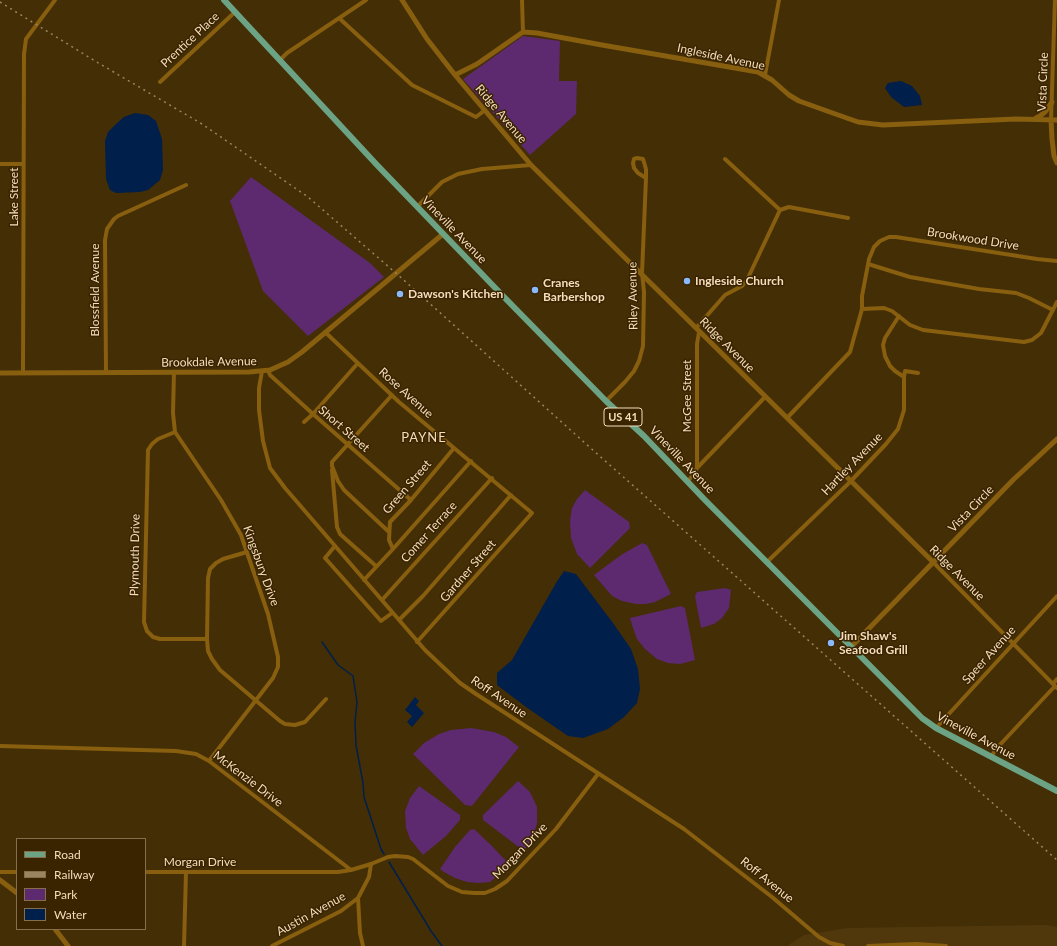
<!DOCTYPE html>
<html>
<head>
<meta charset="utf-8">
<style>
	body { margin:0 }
	#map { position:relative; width:1057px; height:946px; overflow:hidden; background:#442e06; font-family:Lato,sans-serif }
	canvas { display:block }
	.legend { position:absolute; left:16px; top:838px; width:130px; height:92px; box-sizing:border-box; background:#3a2400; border:1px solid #856e4b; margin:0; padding:5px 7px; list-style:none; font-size:12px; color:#f5ddbc }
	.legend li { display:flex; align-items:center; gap:8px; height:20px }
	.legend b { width:20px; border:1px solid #856e4b }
</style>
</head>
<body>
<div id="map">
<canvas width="1057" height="946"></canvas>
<ul class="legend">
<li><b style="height:5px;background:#6ba384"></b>Road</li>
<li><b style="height:5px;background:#9b8460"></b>Railway</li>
<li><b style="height:11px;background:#5d296f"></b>Park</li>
<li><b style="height:11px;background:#001f4b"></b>Water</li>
</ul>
</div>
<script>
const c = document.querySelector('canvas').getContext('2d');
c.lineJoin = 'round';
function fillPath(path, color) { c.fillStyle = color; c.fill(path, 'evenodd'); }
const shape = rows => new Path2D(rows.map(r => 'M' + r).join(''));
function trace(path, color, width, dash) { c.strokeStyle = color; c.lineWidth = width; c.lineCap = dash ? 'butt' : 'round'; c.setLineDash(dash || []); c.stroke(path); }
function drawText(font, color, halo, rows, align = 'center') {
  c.font = font + ' Lato,sans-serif'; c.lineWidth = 3; c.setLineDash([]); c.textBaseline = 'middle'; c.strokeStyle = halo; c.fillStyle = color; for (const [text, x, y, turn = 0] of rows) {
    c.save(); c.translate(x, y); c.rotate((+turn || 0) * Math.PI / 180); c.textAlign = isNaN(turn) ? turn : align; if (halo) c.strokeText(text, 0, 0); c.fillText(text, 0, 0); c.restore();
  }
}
fillPath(shape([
	[1045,925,1057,927,1057,946,787,946,804,935,848,928]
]), '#51380c');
fillPath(shape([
	[523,36,560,41,559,81,577,81,576,114,530,155,463,79],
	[251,177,370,263,384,277,308,336,263,291,230,201],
	[585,490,629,522,630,528,590,568,577,554,571,538,570,521,572,508,577,499],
	[642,543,647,545,671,594,655,602,646,604,636,604,622,601,612,596,594,575,621,555],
	[725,588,731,590,729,608,722,618,714,624,701,628,695,596,697,592],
	[681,606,685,608,695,660,680,664,668,663,657,659,645,649,637,639,632,625,630,618],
	[471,728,494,732,506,737,519,747,472,806,465,805,413,754,424,743,439,734,451,730],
	[518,781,530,792,537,807,537,823,533,837,524,851,483,820,483,815],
	[419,786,460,815,460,820,446,836,423,855,410,839,406,828,405,811,410,798],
	[474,829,491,845,510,865,490,882,479,883,467,882,455,878,444,872,440,869,455,847,470,830]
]), '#5d296f');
fillPath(shape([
	[901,81,912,86,920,96,922,105,904,107,891,97,885,88,888,83],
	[135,113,148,115,156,121,162,139,163,170,160,180,148,190,140,192,116,193,110,190,106,179,105,141,108,132,116,124,124,117],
	[564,571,576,574,613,623,631,649,638,669,640,689,637,703,624,717,608,729,583,738,568,736,526,707,497,685,497,673,512,660,556,583],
	[415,697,419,701,416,705,424,713,412,727,407,722,412,716,405,710]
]), '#001f4b');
trace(shape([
	[322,642,338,665,353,676,357,702,355,722,356,745,363,783,364,797,381,849,384,854],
	[389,862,431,931,442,946]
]), '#001f4b', 1.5);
trace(shape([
	[522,0,523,32],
	[339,18,412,85,476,117,485,110],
	[280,60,287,53,366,0],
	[765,75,779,0],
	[160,82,235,12],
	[1051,120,1055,0],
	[725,159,780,210,789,207,848,218],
	[0,164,23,164],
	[417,207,442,182,458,174,482,169,531,165],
	[868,264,910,277,979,289,1016,293,1029,298,1053,310],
	[862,309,884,308,892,311,910,325,923,330,1024,342,1032,340,1041,333,1057,302],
	[899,316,885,338,883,345,885,356,890,366,895,371,904,377],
	[696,328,725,295,742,286,747,280,780,210],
	[325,332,399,402,454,448,532,513,417,642],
	[268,370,270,375,313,414,411,500],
	[262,371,259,388,259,410,263,441,270,468,285,488,425,650,460,683,476,694,684,829,772,897,819,937,830,943,843,946],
	[106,372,105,240,107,229,114,219,118,216,186,185],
	[174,372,173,413,175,432,221,500,241,535,268,614,278,657,278,667,273,678,209,761],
	[23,373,24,54,26,39,55,0],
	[606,401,625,382,634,371,639,361,643,346,644,292,642,273,646,178,646,169,643,159,637,158,634,159,633,163,634,168,638,173,646,178],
	[787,418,850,352,862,309,862,296,869,259,874,247,880,241,889,237,896,237,1037,259,1057,261],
	[304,422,313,414,358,363],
	[175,432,158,439,152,444,148,450,144,622,147,631,153,637,160,639,207,639],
	[697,468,765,397],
	[332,470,337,527,340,534,376,566],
	[687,482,694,474,697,468,697,344,699,332],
	[389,532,344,490,338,481,332,466,332,462,341,452,392,395],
	[335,546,325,558,381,621,392,613],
	[393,549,471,461],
	[247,552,223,559,216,563,210,569,208,578,207,639,208,651,212,659,220,670,280,721,285,724,295,725,305,722,326,699],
	[767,562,850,482,886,444,898,429,904,410,904,377,905,371,918,373],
	[933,562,1057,688],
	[364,580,393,549,389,540,390,522,411,500,454,448],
	[382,600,492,478],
	[399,620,423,596,511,495],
	[1053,684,1057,679],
	[936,728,1057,596],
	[0,746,176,751,196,754,209,761,351,870,371,864,388,857,395,856,408,857,413,859,448,886,462,892,474,893,485,893,495,889,507,881,556,829,598,774],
	[991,757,996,749,1055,686],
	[0,872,17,872],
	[145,872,338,872,351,870],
	[184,946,186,872],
	[272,946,341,911,358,898],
	[363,946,360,933,358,898,369,877,371,864],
	[868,946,916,944,946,946]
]), '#885e0f', 4);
trace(shape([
	[402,0,427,39,455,75,531,165,933,562],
	[455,75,477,64,523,32,537,33,602,45,758,72,772,80,789,95,799,101,858,122,883,125,1016,119,1057,120],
	[1036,118,1040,116,1045,112,1052,102],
	[1051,120,1052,139,1054,156,1057,163],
	[0,373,249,372,270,370,288,362,302,352,443,234],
	[851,647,1013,480,1057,439],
	[0,880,17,893],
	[55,929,68,946]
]), '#885e0f', 5);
trace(shape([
	[224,0,377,165,504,297,606,401,644,436,704,499,922,718,936,728,1057,791]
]), '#6ba384', 6);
trace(shape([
	[0,2,95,61,202,124,308,197,397,274,586,444,1057,860]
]), '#9b8460', 1.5, [2, 4]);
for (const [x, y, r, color] of [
	[687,281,4,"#8abafc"],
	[535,290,4,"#8abafc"],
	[400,294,4,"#8abafc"],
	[831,643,4,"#8abafc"]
]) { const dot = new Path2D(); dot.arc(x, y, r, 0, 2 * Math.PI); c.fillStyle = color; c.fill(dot); trace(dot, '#3a2400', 1.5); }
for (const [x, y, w] of [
	[623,417,38]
]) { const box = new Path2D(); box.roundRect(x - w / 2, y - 9, w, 18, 3); c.fillStyle = '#3a2400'; c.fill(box); trace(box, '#f5ddbc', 1); }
drawText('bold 11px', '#f5ddbc', null, [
	["US 41",623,417]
]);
drawText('12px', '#f5ddbc', '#3a2400', [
	["Prentice Place",190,40,-43],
	["Ingleside Avenue",721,57,12],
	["Vista Circle",1043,82,-88],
	["Ridge Avenue",501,114,50],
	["Lake Street",14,197,-90],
	["Vineville Avenue",454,230,46],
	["Brookwood Drive",973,239,9],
	["Blossfield Avenue",95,290,-90],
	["Riley Avenue",633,296,-91],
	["Ridge Avenue",727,345,45],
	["Brookdale Avenue",209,362,-1],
	["Rose Avenue",406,393,42],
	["McGee Street",687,396,-90],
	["Short Street",344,429,41],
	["Vineville Avenue",682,460,46],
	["Hartley Avenue",852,464,-46],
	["Green Street",407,487,-49],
	["Vista Circle",971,509,-46],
	["Comer Terrace",429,532,-48],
	["Plymouth Drive",135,555,-89],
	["Kingsbury Drive",261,566,70],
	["Gardner Street",468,571,-49],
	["Ridge Avenue",957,573,45],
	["Speer Avenue",989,655,-48],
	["Roff Avenue",499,697,34],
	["Vineville Avenue",976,736,28],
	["McKenzie Drive",248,779,37],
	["Morgan Drive",520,851,-46],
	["Morgan Drive",200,862],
	["Roff Avenue",767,880,39],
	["Austin Avenue",311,914,-29]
]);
drawText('bold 12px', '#f5ddbc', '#3a2400', [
	["Ingleside Church",695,281],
	["Cranes",543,283],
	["Barbershop",543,297],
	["Dawson's Kitchen",408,294],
	["Jim Shaw's",839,636],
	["Seafood Grill",839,650]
], 'left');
c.letterSpacing = '1px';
drawText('13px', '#f5ddbc', '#3a2400', [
	["PAYNE",424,438]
]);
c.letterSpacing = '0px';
</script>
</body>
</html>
